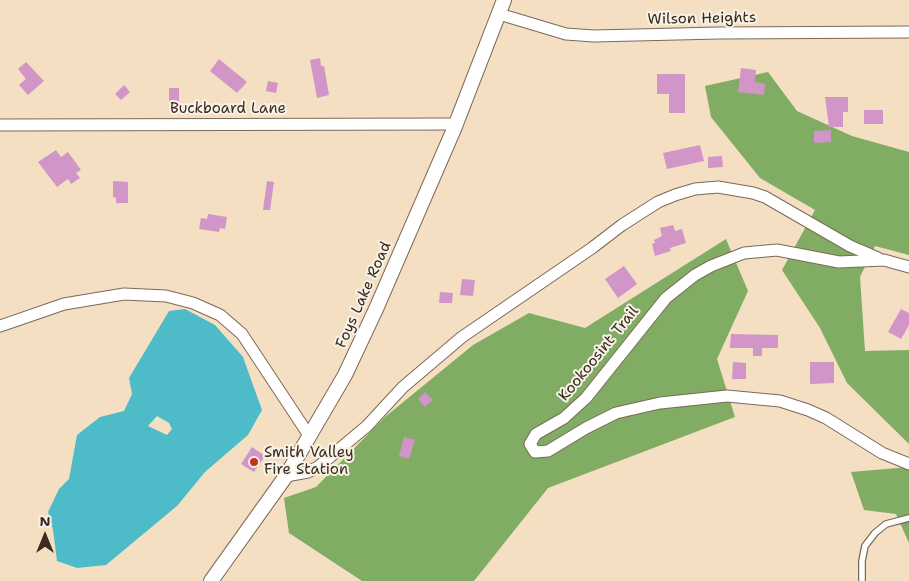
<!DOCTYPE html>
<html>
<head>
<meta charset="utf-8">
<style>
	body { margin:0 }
	#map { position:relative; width:909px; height:581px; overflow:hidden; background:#f4dfc3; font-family:"Shantell Sans",sans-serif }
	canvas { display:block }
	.north { position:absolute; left:20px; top:511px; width:50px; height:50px; -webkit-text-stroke:4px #f7f3e8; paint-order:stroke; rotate:0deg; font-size:14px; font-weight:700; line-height:20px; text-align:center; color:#3b2a1e }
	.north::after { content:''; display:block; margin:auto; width:18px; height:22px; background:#3b2a1e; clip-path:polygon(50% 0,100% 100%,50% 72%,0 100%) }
</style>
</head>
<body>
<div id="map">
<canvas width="909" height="581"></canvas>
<div class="north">N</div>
</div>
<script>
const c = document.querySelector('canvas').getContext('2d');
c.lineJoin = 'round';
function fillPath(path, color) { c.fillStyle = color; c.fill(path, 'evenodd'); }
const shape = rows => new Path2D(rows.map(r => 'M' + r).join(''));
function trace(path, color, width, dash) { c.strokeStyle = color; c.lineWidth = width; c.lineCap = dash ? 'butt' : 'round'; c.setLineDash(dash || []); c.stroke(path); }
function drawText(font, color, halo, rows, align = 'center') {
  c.font = font + ' "Shantell Sans",sans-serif'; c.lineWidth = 4; c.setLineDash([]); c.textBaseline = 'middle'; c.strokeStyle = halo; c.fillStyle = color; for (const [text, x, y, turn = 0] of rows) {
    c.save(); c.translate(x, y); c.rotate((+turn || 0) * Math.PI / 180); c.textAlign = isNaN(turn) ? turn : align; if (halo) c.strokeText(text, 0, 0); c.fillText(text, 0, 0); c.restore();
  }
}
fillPath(shape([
	[768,72,797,111,852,136,909,152,909,255,875,246,860,277,865,351,909,350,909,444,847,383,820,328,782,270,815,210,760,178,711,117,705,86],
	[726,239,748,291,717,359,735,417,548,488,474,581,362,581,289,533,284,498,316,487,385,417,473,345,529,313,585,328],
	[909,467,909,543,896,514,864,510,851,472]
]), '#81ac63');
fillPath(shape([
	[185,309,215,325,243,357,262,410,248,435,205,472,177,506,106,565,77,568,57,561,53,530,48,512,59,489,69,479,77,435,100,417,124,411,132,394,129,378,169,311],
	[157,416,169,423,172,429,167,435,148,426]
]), '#4ebbc9');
fillPath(shape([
	[320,58,321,66,324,66,329,95,317,98,310,60],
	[219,59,247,82,237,93,210,71],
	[26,62,44,81,28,95,19,85,26,79,18,69],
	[741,68,756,70,755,82,765,84,764,95,738,92],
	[657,74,685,74,685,113,669,113,669,94,657,94],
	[268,81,278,83,276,93,266,91],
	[124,85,130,92,121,100,115,94],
	[169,88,179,88,179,106,169,106],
	[825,97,848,97,848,112,843,112,843,127,829,127],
	[864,110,883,110,883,124,864,124],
	[831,130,831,142,814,143,814,131],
	[700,145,704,161,667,169,663,153],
	[56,150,61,157,68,152,81,170,76,173,80,178,71,184,68,179,57,187,38,162],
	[722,156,723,167,708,168,708,157],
	[113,181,128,182,128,203,116,203,116,198,113,197],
	[267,181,274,182,270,210,263,210],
	[208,214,227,217,225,229,220,228,219,232,199,229,201,218,207,219],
	[673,225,675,231,682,229,686,243,670,248,671,251,655,256,652,244,655,243,654,240,662,236,660,228],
	[624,266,637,284,618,298,605,279],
	[462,279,475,280,473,296,460,295],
	[440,292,453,293,452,303,439,303],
	[901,309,909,313,909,325,901,339,888,332],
	[731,334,778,335,778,348,762,348,762,356,753,356,753,348,730,348],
	[733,362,746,363,746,379,732,379],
	[810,362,834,362,834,383,810,384],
	[425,392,433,400,425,407,418,399],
	[404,437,415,440,409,459,399,456],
	[252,447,265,456,254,472,241,464]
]), '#d195c8');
const service = shape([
	[862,581,862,561,865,546,875,533,886,524,909,518]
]);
const minor = shape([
	[499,14,566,34,594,36,719,33,909,32],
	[0,125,456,124],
	[909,267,884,260,839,262,777,250,744,253,711,266,695,275,666,298,586,398,564,418,536,434,530,444,535,452,548,451,586,428,616,413,660,403,727,396,780,401,808,410,826,418,882,453,909,464],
	[0,326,64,304,124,294,166,296,193,303,220,315,242,334,310,437],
	[286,476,308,472,318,467,367,426,403,387,462,337,592,248,622,225,658,202,675,195,695,189,718,187,753,193,765,197,850,246,878,258]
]);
const tertiary = shape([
	[211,581,286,476,345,375,376,309,454,129,504,0]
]);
trace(service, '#7c6958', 8);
trace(minor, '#7c6958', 13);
trace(tertiary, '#7c6958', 16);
trace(service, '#fff', 5.5);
trace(minor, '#fff', 11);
trace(tertiary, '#fff', 14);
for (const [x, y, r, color] of [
	[254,462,5,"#c8321e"]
]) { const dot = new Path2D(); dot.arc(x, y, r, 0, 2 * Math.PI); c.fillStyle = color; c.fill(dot); trace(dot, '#f7f3e8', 2); }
drawText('15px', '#3b2a1e', '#f7f3e8', [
	["Wilson Heights",702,19,-1],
	["Buckboard Lane",228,109],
	["Foys Lake Road",364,295,-66],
	["Kookoosint Trail",599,354,-51]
]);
drawText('15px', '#3b2a1e', '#f7f3e8', [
	["Smith Valley",264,453],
	["Fire Station",264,470]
], 'left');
</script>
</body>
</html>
